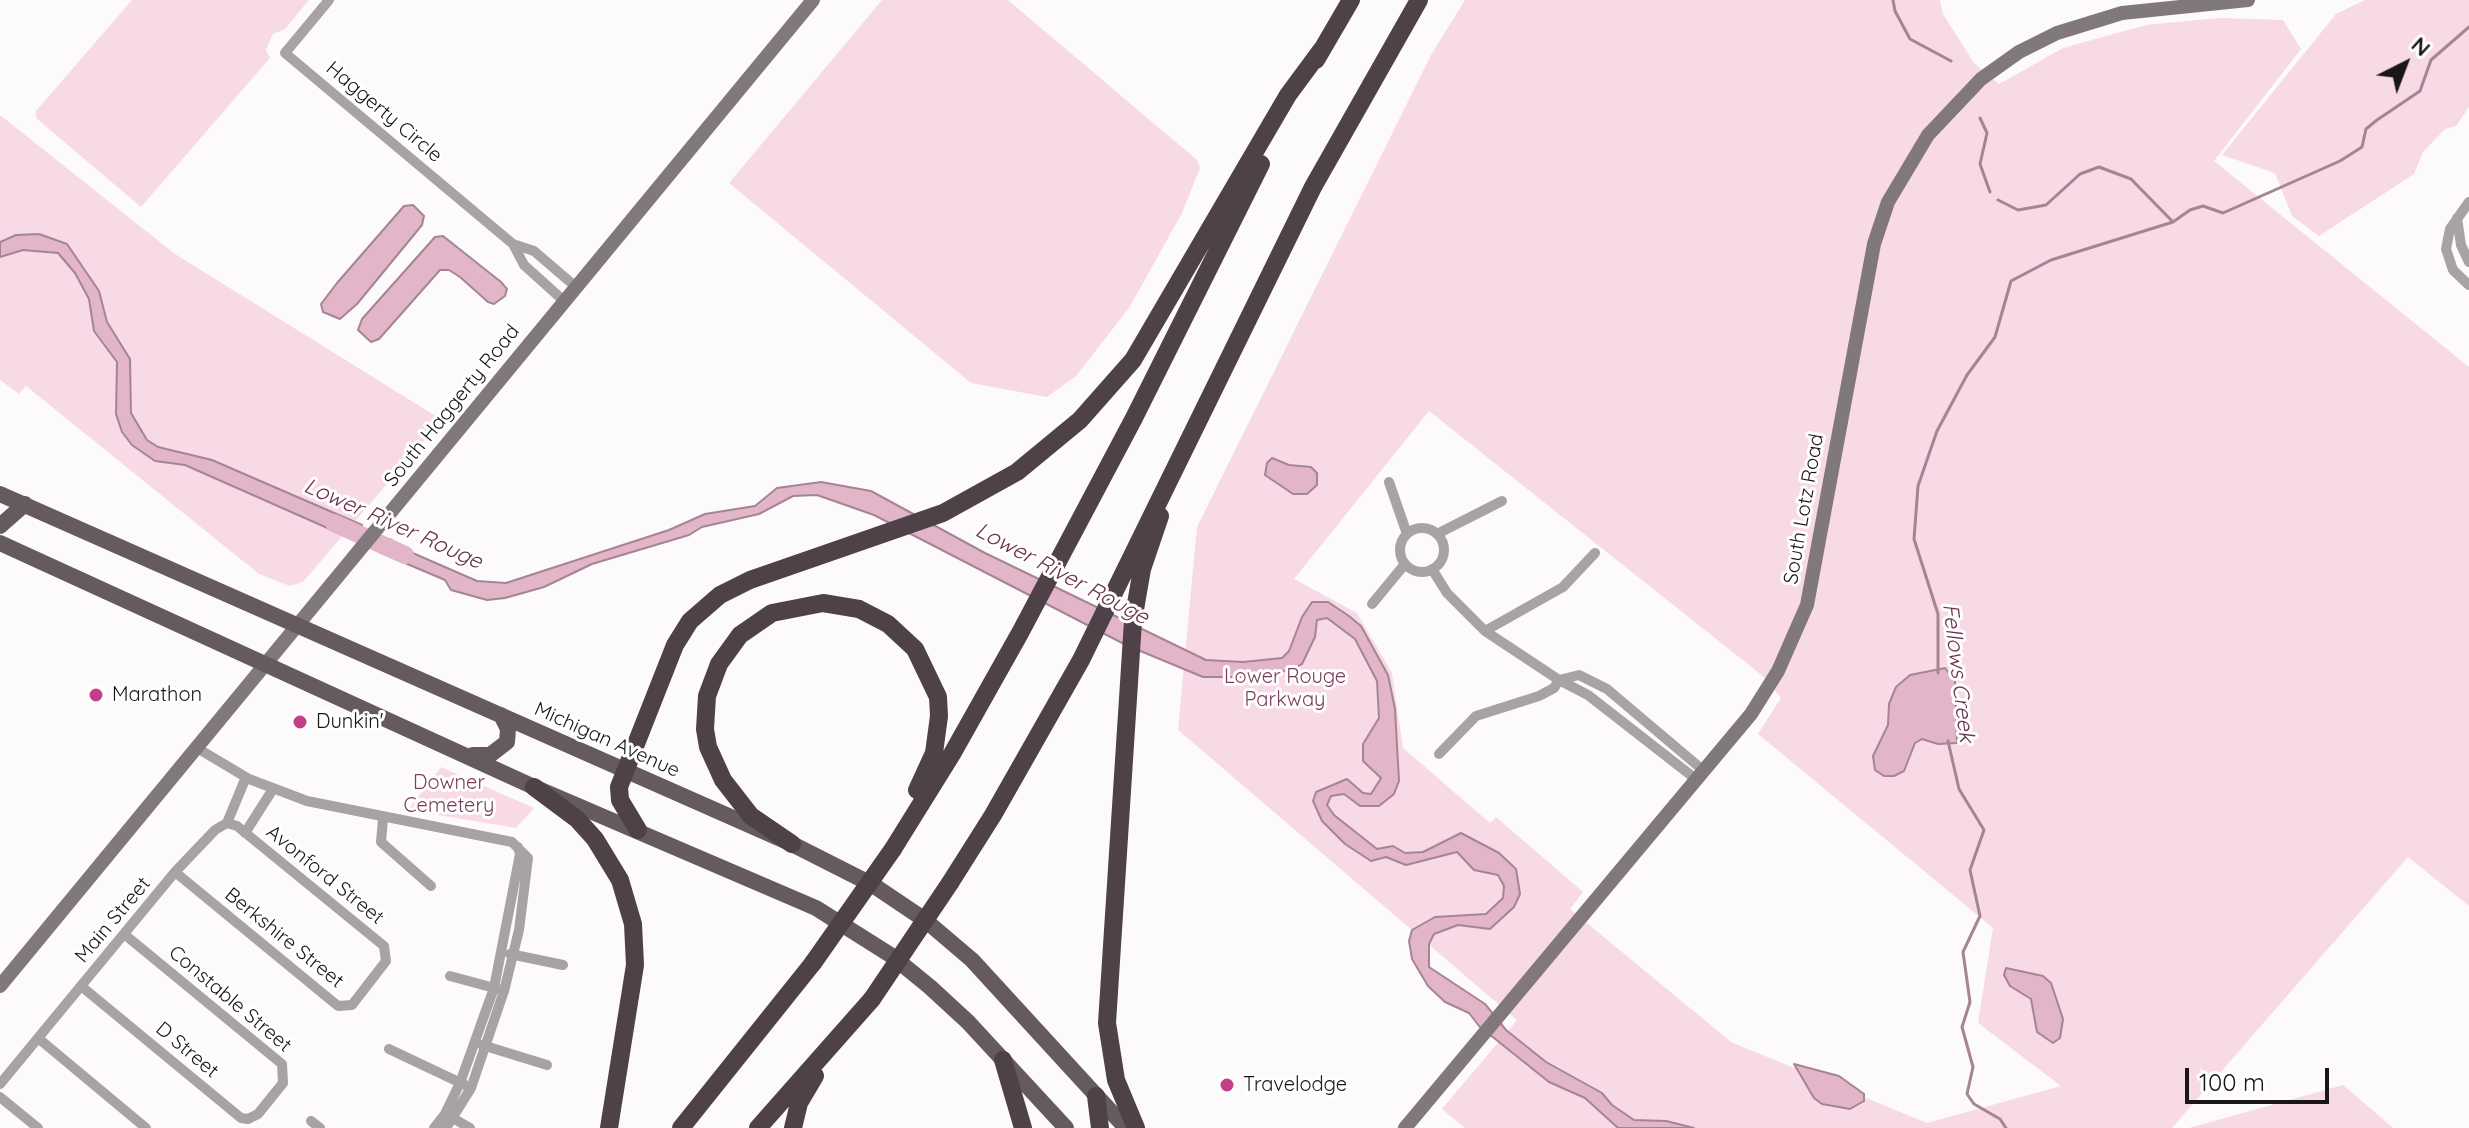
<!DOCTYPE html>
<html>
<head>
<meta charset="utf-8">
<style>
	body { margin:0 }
	#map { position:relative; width:2469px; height:1128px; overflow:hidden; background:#fdfafb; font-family:Quicksand,sans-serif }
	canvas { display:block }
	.north { position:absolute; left:2365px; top:24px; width:80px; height:80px; -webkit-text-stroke:6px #fff; paint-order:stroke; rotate:42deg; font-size:22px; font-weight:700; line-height:32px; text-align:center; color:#1a1517 }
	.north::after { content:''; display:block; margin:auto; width:28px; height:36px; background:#1a1517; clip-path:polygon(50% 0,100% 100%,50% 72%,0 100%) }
	.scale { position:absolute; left:2185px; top:1068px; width:144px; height:36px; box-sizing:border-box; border:4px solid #1a1517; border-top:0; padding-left:10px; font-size:24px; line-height:28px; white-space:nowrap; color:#1a1517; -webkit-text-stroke:6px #fff; paint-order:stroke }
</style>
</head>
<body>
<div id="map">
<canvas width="2469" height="1128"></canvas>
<div class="north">N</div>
<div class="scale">100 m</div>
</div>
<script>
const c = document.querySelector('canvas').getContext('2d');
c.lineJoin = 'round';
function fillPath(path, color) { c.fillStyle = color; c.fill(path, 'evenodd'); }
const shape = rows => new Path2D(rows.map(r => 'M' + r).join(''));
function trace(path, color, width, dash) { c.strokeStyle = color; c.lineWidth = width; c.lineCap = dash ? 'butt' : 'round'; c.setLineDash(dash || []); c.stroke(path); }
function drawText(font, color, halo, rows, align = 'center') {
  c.font = font + ' Quicksand,sans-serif'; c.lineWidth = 6; c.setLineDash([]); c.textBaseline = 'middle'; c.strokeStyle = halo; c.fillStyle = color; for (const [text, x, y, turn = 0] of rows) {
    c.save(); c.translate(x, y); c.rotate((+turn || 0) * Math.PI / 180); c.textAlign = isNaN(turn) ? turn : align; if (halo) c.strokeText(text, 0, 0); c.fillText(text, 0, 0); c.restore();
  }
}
fillPath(shape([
	[132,0,309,0,285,29,273,34,266,50,270,58,141,207,36,118,36,111],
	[882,0,1008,0,1197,160,1200,168,1182,213,1129,308,1076,376,1047,397,971,383,729,183],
	[1465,0,1940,0,1943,14,1974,63,1999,84,2063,48,2146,25,2219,18,2283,20,2301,49,2214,161,2469,367,2469,906,2408,857,2172,1128,1465,1128,1442,1109,1517,1020,1178,730,1197,527,1431,55],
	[1429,411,1764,677,1781,698,1758,734,1993,928,1978,1023,2061,1086,1927,1123,1731,1042,1570,909,1583,892,1496,817,1490,823,1403,748,1392,673,1357,613,1294,579],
	[2365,0,2469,0,2469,107,2456,126,2445,129,2423,152,2414,174,2319,236,2292,216,2275,173,2222,155,2336,14],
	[0,115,175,254,442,420,303,582,290,586,259,574,26,386,19,394,0,380],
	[441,767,534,808,516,828,408,810],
	[2343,1085,2393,1128,2189,1128]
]), '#f7dae6');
const water = shape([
	[413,205,424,216,422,225,357,304,340,319,323,312,321,304,337,283,404,206,413,205],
	[39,234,67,244,99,291,107,322,130,359,131,413,147,440,158,447,212,460,362,525,350,538,185,465,155,461,132,445,122,432,116,414,117,362,94,331,89,299,75,273,58,253,23,250,0,257,0,242,16,235,39,234],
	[443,236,501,282,507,289,505,296,494,304,488,302,460,277,449,270,440,270,379,339,371,342,358,330,362,319,435,237,443,236],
	[1272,458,1289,465,1311,467,1317,473,1317,485,1307,494,1293,494,1265,475,1267,463,1272,458],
	[821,482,871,491,985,553,1206,660,1243,662,1282,658,1289,651,1302,617,1312,602,1328,602,1349,616,1361,626,1388,675,1395,709,1399,781,1394,794,1379,806,1360,806,1344,794,1331,796,1327,805,1334,815,1377,849,1393,846,1405,853,1423,852,1461,833,1499,853,1516,869,1520,894,1514,907,1490,929,1458,925,1434,934,1429,944,1429,967,1485,1004,1506,1030,1546,1062,1602,1093,1612,1105,1634,1120,1666,1121,1694,1128,1618,1128,1585,1098,1549,1082,1479,1026,1469,1013,1445,1002,1428,986,1412,959,1409,941,1412,930,1435,917,1486,914,1503,898,1504,886,1498,875,1474,870,1457,852,1406,865,1386,857,1371,861,1345,844,1322,821,1313,801,1316,792,1347,779,1363,793,1371,794,1381,778,1363,761,1363,744,1379,718,1377,681,1355,639,1327,618,1317,620,1315,637,1302,664,1295,668,1264,677,1203,677,1126,645,874,515,817,495,793,496,759,514,702,527,689,535,592,564,544,587,505,598,487,600,451,590,445,580,379,552,390,539,415,554,477,581,506,583,669,530,705,514,755,506,777,488,821,482],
	[1945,668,1955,681,1957,743,1938,744,1922,739,1915,743,1904,771,1894,776,1884,776,1875,770,1873,756,1888,725,1889,704,1896,687,1910,675,1945,668],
	[2006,968,2043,976,2051,983,2063,1019,2060,1038,2053,1043,2037,1032,2031,999,2010,986,2004,975,2006,968],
	[1794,1064,1839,1076,1864,1094,1864,1101,1850,1109,1822,1104,1814,1098,1794,1064]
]);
fillPath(water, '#e2b5c8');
trace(water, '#a68593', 2);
trace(shape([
	[1893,0,1895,11,1910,39,1951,61],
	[1980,118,1987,133,1980,164,1990,192],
	[1998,200,2018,210,2046,205,2080,174,2099,167,2131,179,2173,222],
	[1938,673,1938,614,1914,539,1918,486,1937,431,1967,375,1995,337,2011,281,2051,260,2173,222,2190,210,2203,206,2223,213,2340,161,2362,147,2366,129,2377,120,2420,91,2431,60,2469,27],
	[1948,741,1959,789,1984,830,1970,870,1980,916,1963,952,1970,1002,1962,1027,1973,1067,1967,1094,1974,1104,2000,1119,2006,1128]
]), '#a68593', 3);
trace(shape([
	[334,523,405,555]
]), '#e2b5c8', 18);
trace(shape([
	[329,0,285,53,513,244],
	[2469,202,2450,229,2446,249,2453,270,2469,285],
	[2457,218,2461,245,2469,262],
	[564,301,524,265,513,244,534,251,576,287],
	[1389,482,1407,534],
	'1400 550a22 22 0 1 1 44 0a22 22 0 1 1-44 0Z',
	[1437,534,1502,501],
	[1432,569,1447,593,1485,631,1559,680,1554,688,1539,696,1476,716,1439,754],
	[1372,604,1405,564],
	[1485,631,1563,587,1595,553],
	[197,748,249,779,307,801,512,842,528,858,519,930,504,991,471,1088,446,1128],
	[1697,780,1588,695,1559,680,1579,675,1607,689,1704,771],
	[383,819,381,842,431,886],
	[245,833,273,789],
	[175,872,338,1006,352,1005,386,961,384,946,237,826,227,823],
	[510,954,563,965],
	[450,976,498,989],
	[81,986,241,1118,248,1119,258,1114,283,1083,282,1064,124,934],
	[38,1038,146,1128],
	[482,1045,547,1065],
	[389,1049,465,1085],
	[0,1084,175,872,215,830,227,823,246,777],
	[0,1097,38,1128],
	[451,1117,470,1128],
	[311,1121,320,1128],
	[434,1128,445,1114,460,1083,494,988,520,854,518,847]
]), '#a9a2a5', 10);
trace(shape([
	[0,986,813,0],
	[1405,1128,1751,714,1778,671,1807,605,1874,244,1888,202,1928,135,1981,79,2019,52,2057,33,2122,13,2248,0]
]), '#81787c', 14);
trace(shape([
	[0,494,792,844,873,885,925,920,972,960,1126,1128],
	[0,526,25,504],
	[0,543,534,787,816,908,892,956,930,987,968,1022,1066,1128],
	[473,755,490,755,507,742,508,729,501,715]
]), '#655a5f', 16);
trace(shape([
	[1316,60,1351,0],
	[534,787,577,819,595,839,620,880,633,924,635,965,609,1128],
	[638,830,620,800,619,787,675,645,690,621,720,595,750,580,943,513,1017,472,1080,420,1133,360,1288,95,1322,49],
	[792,844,751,816,723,780,708,747,705,729,707,696,719,664,740,635,772,613,823,603,859,609,888,624,915,649,938,697,939,716,934,753,917,790],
	[893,849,952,754,1020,633,1134,418,1261,164],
	[950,883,993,815,1081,660,1313,187,1419,0],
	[1003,1060,1023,1128],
	[1096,1096,1100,1128],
	[681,1128,813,963],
	[758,1128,872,999],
	[793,1128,799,1103,815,1076],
	[1136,1128,1116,1080,1107,1023,1133,621,1142,569,1160,516]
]), '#4e4147', 18);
trace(shape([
	[813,963,893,849],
	[872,999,950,883]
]), '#4e4147', 18);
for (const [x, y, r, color] of [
	[96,695,8,"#c34087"],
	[300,722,8,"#c34087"],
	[1227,1085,8,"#c34087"]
]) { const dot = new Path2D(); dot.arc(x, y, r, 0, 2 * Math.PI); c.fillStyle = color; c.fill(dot); trace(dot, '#fff', 3); }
drawText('20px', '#1a1517', '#fff', [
	["Haggerty Circle",384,112,40],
	["South Haggerty Road",452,406,-51],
	["South Lotz Road",1804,509,-80],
	["Michigan Avenue",607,740,24],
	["Avonford Street",325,875,39],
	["Main Street",113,920,-50],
	["Berkshire Street",284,938,39],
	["Constable Street",230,999,40],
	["D Street",187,1050,40]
]);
drawText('20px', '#7a3f5c', '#fff', [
	["Lower Rouge",1285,677],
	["Parkway",1285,700],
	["Downer",449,783],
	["Cemetery",449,806]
]);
drawText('20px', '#1a1517', '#fff', [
	["Marathon",112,695],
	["Dunkin'",316,722],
	["Travelodge",1243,1085]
], 'left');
drawText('italic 22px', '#6b324e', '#fff', [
	["Lower River Rouge",393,524,24],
	["Lower River Rouge",1062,574,28],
	["Fellows Creek",1958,673,83]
]);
</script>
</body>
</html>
